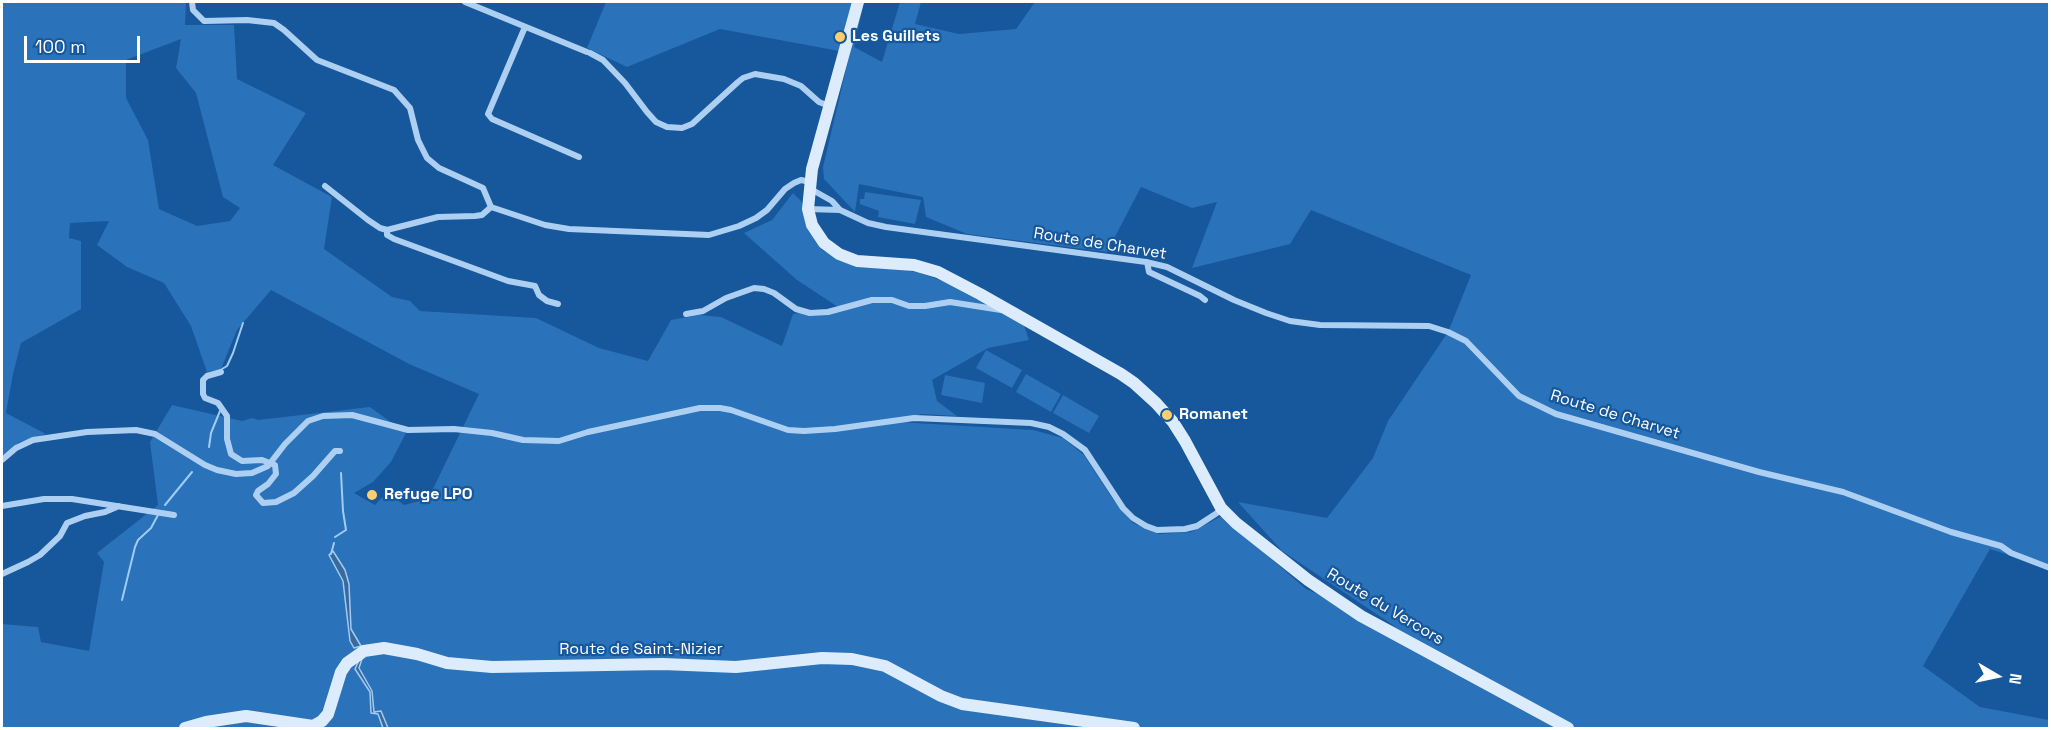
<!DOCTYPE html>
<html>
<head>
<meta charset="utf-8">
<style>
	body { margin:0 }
	#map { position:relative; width:2051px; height:730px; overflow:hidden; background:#17579b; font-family:"Space Grotesk",sans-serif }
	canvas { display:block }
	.frame { position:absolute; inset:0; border:3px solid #fff; pointer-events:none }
	.north { position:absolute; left:1967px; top:646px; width:60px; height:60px; -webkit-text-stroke:4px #17579b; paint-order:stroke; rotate:99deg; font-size:16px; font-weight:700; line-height:24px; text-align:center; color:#fff }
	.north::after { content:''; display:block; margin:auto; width:21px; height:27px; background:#fff; clip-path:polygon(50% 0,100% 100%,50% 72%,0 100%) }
	.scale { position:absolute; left:24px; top:36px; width:116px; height:27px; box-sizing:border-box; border:3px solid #fff; border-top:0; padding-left:8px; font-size:18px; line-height:21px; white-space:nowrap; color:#fff; -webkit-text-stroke:4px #17579b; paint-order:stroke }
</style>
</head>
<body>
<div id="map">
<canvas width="2051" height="730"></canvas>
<div class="frame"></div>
<div class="north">N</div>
<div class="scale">100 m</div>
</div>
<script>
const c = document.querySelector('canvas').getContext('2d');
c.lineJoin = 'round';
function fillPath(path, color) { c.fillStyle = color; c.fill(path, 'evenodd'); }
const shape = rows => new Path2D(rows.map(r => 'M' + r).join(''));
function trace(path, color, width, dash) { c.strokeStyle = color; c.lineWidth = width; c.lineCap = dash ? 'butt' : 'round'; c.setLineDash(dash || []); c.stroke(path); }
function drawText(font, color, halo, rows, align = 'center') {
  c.font = font + ' "Space Grotesk",sans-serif'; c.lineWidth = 4.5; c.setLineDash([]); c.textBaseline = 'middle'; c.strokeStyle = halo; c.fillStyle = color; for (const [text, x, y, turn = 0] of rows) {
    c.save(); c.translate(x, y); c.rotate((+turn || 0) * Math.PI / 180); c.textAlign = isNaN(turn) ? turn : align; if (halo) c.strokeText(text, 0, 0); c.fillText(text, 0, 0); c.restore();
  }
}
fillPath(shape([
	[2,2,186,2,185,25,234,25,237,79,306,113,273,165,332,197,324,249,392,297,410,301,420,311,536,318,599,348,648,361,671,320,699,315,721,317,782,346,793,314,838,307,797,280,744,233,772,220,793,193,801,201,822,250,855,267,901,269,920,273,1018,308,1029,340,988,348,932,380,937,401,957,416,921,414,899,422,1033,430,1063,438,1084,455,1112,498,1133,523,1159,534,1191,532,1222,516,1306,589,1396,627,1282,551,1238,502,1327,518,1373,458,1388,421,1448,332,1471,275,1311,210,1290,244,1192,268,1217,202,1192,208,1141,187,1107,252,967,234,926,217,923,197,859,184,855,212,824,179,823,167,850,53,720,29,627,67,587,48,606,2,864,2,854,47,882,62,900,2,921,2,915,24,959,34,1016,29,1035,2,2049,2,2049,568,1990,549,1923,666,1980,707,2049,720,2049,728,2,728,2,624,38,627,41,642,89,651,104,562,97,553,158,505,150,442,172,405,242,421,252,418,258,420,370,407,406,433,391,462,373,482,354,493,375,505,387,492,404,505,428,499,479,394,409,364,271,290,237,330,221,369,207,372,191,326,164,283,127,267,97,245,109,221,70,223,69,238,81,241,81,309,21,343,13,374,6,413,46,434,19,442,2,456],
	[181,39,176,68,196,93,223,197,240,208,230,221,197,226,159,209,148,140,126,98,126,60],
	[865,192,921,200,915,224,878,217,879,211,860,204,860,199,864,199],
	[986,350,1022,370,1012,388,976,368],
	[1026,374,1061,394,1051,412,1016,392],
	[945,375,985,383,982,403,941,395],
	[1063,395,1099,416,1089,433,1053,413]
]), '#2a72b9');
const water = shape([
	[333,551,345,570,349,584,351,629,361,646,354,648,350,641,343,581,329,555,333,551],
	[361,656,363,656,359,668,372,691,374,712,381,711,388,728,383,728,378,714,371,713,370,692,355,669,361,656]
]);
fillPath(water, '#3b699a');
trace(water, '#a0cbf5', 1.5);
trace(shape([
	[222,369,227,366,233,353,243,323],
	[209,447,211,433,220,411],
	[165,505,192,472],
	[335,537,346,530,343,511,341,473],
	[331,554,334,543],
	[122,600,135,547,138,540,151,528,158,515]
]), '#a0cbf5', 2);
trace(shape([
	[192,2,193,10,204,21,247,20,274,23,284,30,317,60,394,90,410,108,418,140,427,158,439,168,483,188,491,207],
	[465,2,587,52],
	[525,27,488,114,492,119,579,157],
	[590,53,603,60,625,83,647,112,656,122,667,127,682,128,692,124,738,82,743,78,755,74,784,79,801,86,819,102,829,106],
	[325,186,368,220,380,228,387,230,438,217,475,216,482,215,491,207],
	[809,188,832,201,840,210],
	[491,207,545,225,569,229,709,235,739,226,756,218,767,210,785,189,794,183,801,180,810,182],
	[808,209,840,210,868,223,886,227,1146,262,1167,267,1234,300,1266,313,1290,321,1320,325,1429,326,1448,332,1466,341,1519,396,1556,414,1759,472,1843,492,1951,532,2001,546,2011,553,2050,568],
	[387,230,387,235,394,239,508,281,535,286,539,295,547,301,558,304],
	[1147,262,1149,272,1200,296,1205,300],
	[686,314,703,311,726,298,754,288,764,289,774,293,796,309,810,313,828,312,872,300,892,300,909,306,925,306,950,302,1001,310],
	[221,372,207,376,203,380,203,394,205,398,218,403,227,416,227,439,231,454,242,461,262,460,275,465,276,474,268,484,258,491,256,495,263,503,276,502,294,493,313,476,335,451,340,451],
	[2,460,16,448,33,440,87,432,136,430,155,434,205,465,217,470,236,474,252,473,268,466,285,444,308,421,323,416,352,415,408,430,454,429,492,433,523,440,559,441,588,432,700,408,720,408,731,410,788,430,804,431,835,429,914,418,1031,423,1049,427,1063,434,1085,450,1123,508,1133,518,1146,526,1157,530,1185,529,1197,526,1217,513,1221,508],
	[2,506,44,499,72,499,174,515],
	[2,574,28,562,40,555,60,536,67,523,85,516,105,512,119,506]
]), '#add0f2', 6);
trace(shape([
	[858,2,812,169,808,209,812,225,824,243,839,254,857,261,914,265,938,272,980,294,1121,374,1134,383,1156,403,1173,422,1185,441,1221,508,1236,523,1308,580,1361,616,1568,728],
	[185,728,206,722,246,716,313,726,322,721,328,714,341,672,347,663,364,651,384,648,417,654,447,663,492,667,663,664,736,667,822,658,852,659,885,666,941,696,962,704,1134,728]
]), '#dcecfc', 12);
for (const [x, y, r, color] of [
	[840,37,6,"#ffce6e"],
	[1167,415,6,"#ffce6e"],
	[372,495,6,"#ffce6e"]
]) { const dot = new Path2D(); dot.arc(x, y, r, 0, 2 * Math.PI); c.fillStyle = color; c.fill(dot); trace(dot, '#17579b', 2); }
drawText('bold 16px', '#fff', '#17579b', [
	["Les Guillets",852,37],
	["Romanet",1179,415],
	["Refuge LPO",384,495]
], 'left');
drawText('16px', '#fff', '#17579b', [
	["Route de Charvet",1100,244,9],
	["Route de Charvet",1615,415,17],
	["Route du Vercors",1385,607,31],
	["Route de Saint-Nizier",641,650]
]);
</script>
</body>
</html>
